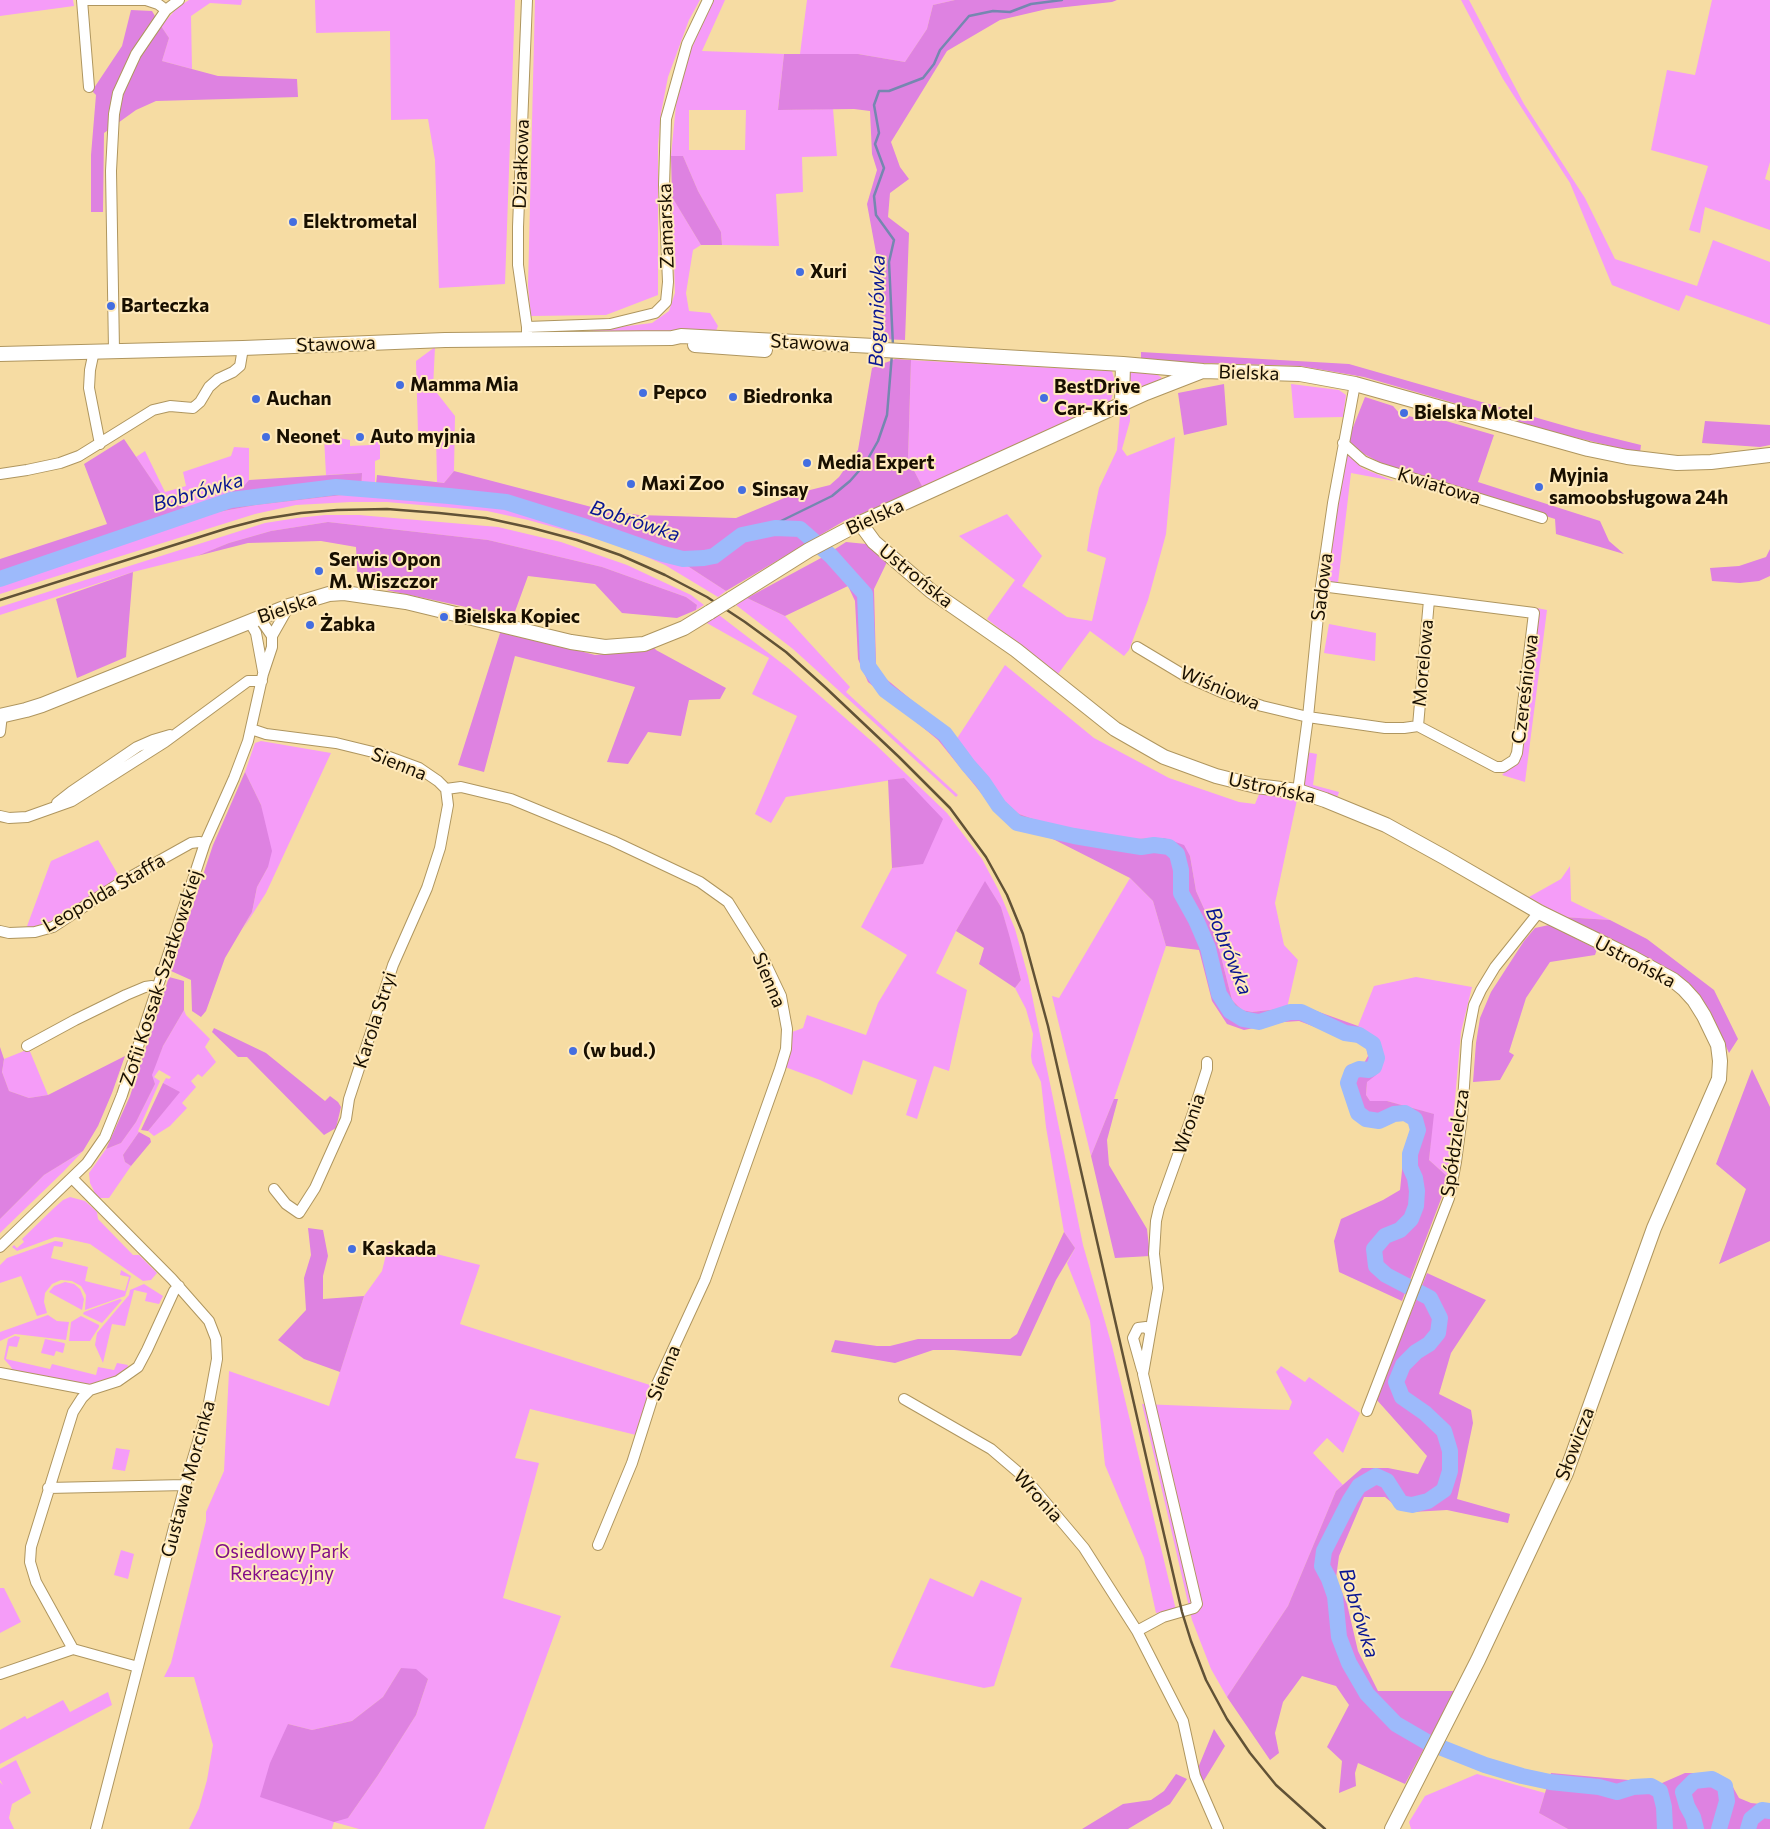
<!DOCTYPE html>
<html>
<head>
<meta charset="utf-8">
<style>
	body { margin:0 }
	canvas { display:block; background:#f6dca3 }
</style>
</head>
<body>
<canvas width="1770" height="1829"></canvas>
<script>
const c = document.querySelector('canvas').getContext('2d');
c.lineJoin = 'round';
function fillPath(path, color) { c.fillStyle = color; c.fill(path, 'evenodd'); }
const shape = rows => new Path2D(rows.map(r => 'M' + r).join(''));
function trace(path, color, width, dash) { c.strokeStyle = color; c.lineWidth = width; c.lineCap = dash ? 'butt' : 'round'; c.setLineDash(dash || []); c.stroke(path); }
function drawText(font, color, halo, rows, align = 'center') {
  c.font = font + ' Commissioner,sans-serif'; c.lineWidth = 4; c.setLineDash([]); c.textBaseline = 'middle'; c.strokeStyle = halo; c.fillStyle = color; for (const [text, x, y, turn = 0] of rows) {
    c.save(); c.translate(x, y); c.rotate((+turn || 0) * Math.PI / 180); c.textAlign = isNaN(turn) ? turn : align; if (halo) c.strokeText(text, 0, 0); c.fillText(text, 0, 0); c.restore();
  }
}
fillPath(shape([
	[0,0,73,0,74,6,0,16],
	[189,0,242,0,241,5,210,3,191,16,192,69,162,61,169,38,161,26,178,7],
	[315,0,515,0,505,284,439,288,435,160,428,119,391,120,390,31,316,33],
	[535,0,700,0,689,20,668,77,661,113,658,145,658,295,606,315,531,316,528,286],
	[713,0,725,0,702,51,784,54,778,110,833,109,837,156,802,157,803,192,776,194,779,246,722,245,721,232,698,191,683,156,671,156,676,105,689,54],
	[689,110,746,110,745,150,689,150],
	[807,0,955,0,933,5,927,29,905,62,858,54,800,54],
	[1461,0,1469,0,1524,104,1585,198,1615,259,1697,286,1713,240,1770,262,1770,325,1686,295,1679,311,1612,285,1570,183,1503,79],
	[1712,0,1770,0,1770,162,1765,179,1770,181,1770,230,1705,207,1700,233,1689,230,1708,166,1651,150,1667,70,1695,75],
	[672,197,701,245,693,250,686,293,689,311,710,313,718,326,715,333,587,331,652,323,669,311,675,293],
	[435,347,433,388,455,416,454,471,444,483,437,482,436,434,418,433,416,361],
	[911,360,1112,371,1114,378,1114,390,1111,400,1105,405,923,488,908,459],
	[1130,371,1150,373,1158,375,1162,378,1151,385,1137,390,1133,388,1129,375],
	[1291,384,1339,390,1346,395,1343,417,1294,418],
	[1130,414,1130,421,1122,449,1127,456,1175,437,1166,534,1148,600,1129,650,1124,656,1090,631,1058,674,987,619,1015,580,959,536,1007,514,1042,556,1022,586,1067,617,1092,621,1106,558,1087,551,1090,531,1099,488,1117,450,1120,415],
	[331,433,339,438,350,440,350,446,371,445,372,440,380,439,380,459,375,461,375,492,503,507,595,527,666,552,726,591,718,597,665,565,619,545,528,520,487,511,387,502,351,502,296,505,255,514,0,594,0,584,218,512,256,505,342,495,361,495,362,473,326,475,324,437],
	[234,447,249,448,249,480,243,487,188,509,164,498,136,457,145,451,165,492,186,486,183,472,231,456],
	[1346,452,1362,468,1394,481,1351,473,1338,583,1326,581],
	[325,515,359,515,498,527,561,542,627,565,691,595,704,605,696,610,697,605,686,597,602,567,488,540,328,522,271,531,229,543,197,556,133,572,0,615,0,607,265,523,297,518],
	[747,598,785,616,850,687,846,692,958,795,956,797,793,649,736,605],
	[1537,608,1547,610,1525,782,1502,775,1519,757],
	[719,615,788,668,876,745,947,813,982,859,999,891,1015,929,1028,976,1083,1245,1112,1346,1176,1610,1156,1613,1144,1558,1105,1465,1090,1321,1067,1263,1075,1248,1064,1232,1046,1127,1041,1082,1032,1063,1031,1056,1033,1034,1026,1009,1015,988,1021,980,1001,907,985,882,956,931,936,973,967,990,949,1071,934,1066,917,1119,906,1115,917,1080,863,1060,852,1095,820,1080,785,1067,792,1032,803,1028,807,1015,866,1035,878,1003,907,955,861,927,892,868,923,863,904,778,786,797,771,823,755,814,797,716,752,694,769,658,705,622],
	[1329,624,1376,633,1375,661,1324,653],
	[1005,665,1094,738,1169,778,1239,802,1255,804,1260,792,1297,800,1275,903,1284,945,1298,960,1287,1008,1252,1012,1242,1010,1232,1000,1215,933,1196,891,1190,856,1164,838,1133,839,1047,824,1019,814,1003,801,956,740],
	[261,741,331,753,266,893,243,929,252,912,257,887,268,867,261,805,245,772,255,743],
	[1306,752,1317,754,1313,785,1339,792,1337,798,1302,787],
	[98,840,120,878,61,918,26,929,51,861],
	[1570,866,1571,901,1610,920,1563,917,1529,897,1561,879],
	[1130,878,1153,901,1166,946,1114,1099,1091,1156,1052,996,1059,998],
	[1416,977,1472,987,1461,1032,1448,1177,1429,1160,1433,1114,1387,1101,1370,1101,1366,1095,1367,1082,1379,1044,1358,1026,1374,986],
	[184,1010,186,1015,210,1039,205,1047,216,1062,202,1077,198,1074,191,1081,196,1087,182,1103,187,1108,170,1126,154,1136,148,1131,179,1092,163,1083,166,1078,169,1079,171,1077,159,1070,154,1077,160,1081,138,1131,139,1132,123,1155,125,1162,131,1166,109,1198,99,1198,93,1193,94,1191,90,1183,89,1173,106,1149,121,1143,136,1122,155,1084,151,1075,163,1046],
	[29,1049,48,1095,29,1098,9,1091,2,1072,4,1059],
	[83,1151,63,1172,0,1233,0,1219,44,1175],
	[70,1197,85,1201,97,1212,98,1219,133,1255,139,1255,157,1273,151,1280,143,1281,90,1244,63,1238,55,1237,17,1251,12,1247,14,1245,17,1248,24,1242,22,1239,54,1208,63,1200],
	[55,1241,63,1242,63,1244,62,1247,54,1246,51,1258,88,1267,85,1281,125,1291,129,1277,120,1275,121,1270,131,1276,125,1296,85,1310,86,1295,81,1286,72,1281,61,1280,52,1284,45,1293,44,1302,47,1313,37,1316,21,1276,0,1283,0,1265,7,1258],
	[389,1242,480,1265,460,1324,653,1386,636,1435,530,1409,515,1458,539,1463,503,1598,561,1616,484,1829,359,1829,334,1822,332,1829,189,1829,199,1808,207,1780,213,1745,194,1677,164,1677,171,1663,206,1521,206,1512,224,1471,229,1371,329,1406,364,1296,382,1271],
	[401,1668,428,1679,416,1715,378,1775,348,1818,288,1724,312,1730,352,1721,383,1697],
	[65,1282,74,1284,80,1289,84,1299,82,1310,49,1292,54,1286],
	[144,1284,163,1296,159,1304,145,1301,147,1293,134,1290,125,1326,112,1324,103,1363,95,1345,97,1333,129,1295,130,1290],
	[120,1299,122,1300,102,1323,83,1314,84,1312],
	[48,1315,57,1321,69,1322,66,1340,15,1334,0,1341,0,1332],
	[81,1316,99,1325,99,1327,90,1341,69,1341,71,1322],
	[15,1336,20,1337,17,1347,9,1346,6,1359,50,1369,52,1364,96,1375,98,1367,114,1370,117,1363,128,1365,127,1373,94,1386,14,1373,11,1367,4,1359,8,1339],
	[45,1339,64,1343,65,1344,63,1353,56,1351,54,1356,41,1353],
	[1281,1366,1305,1382,1309,1377,1360,1413,1343,1453,1327,1438,1313,1453,1343,1485,1336,1491,1288,1606,1227,1697,1211,1669,1192,1620,1142,1404,1289,1410,1292,1402,1276,1372],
	[116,1448,130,1450,125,1471,112,1469],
	[121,1550,134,1554,128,1579,114,1575],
	[930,1578,973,1597,981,1580,1022,1598,994,1686,984,1688,890,1667],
	[0,1588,4,1588,21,1622,0,1633],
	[108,1692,112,1705,0,1764,0,1730,25,1716,27,1719,63,1700,70,1712],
	[16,1760,31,1793,12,1804,9,1818,14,1829,0,1829,0,1782,3,1785,0,1780,0,1769],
	[1477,1774,1545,1793,1539,1813,1568,1829,1411,1829,1409,1822,1425,1796]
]), '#f59cf8');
fillPath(shape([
	[955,0,1117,0,1112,2,1047,9,1000,20,947,51,891,142,900,167,909,179,890,193,888,217,909,233,905,340,881,339,877,258,867,204,877,170,872,154,870,111,854,109,778,110,784,54,858,54,905,62,927,29,933,5],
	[131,10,152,11,161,26,169,38,162,61,218,76,297,79,298,97,156,101,136,110,104,133,103,212,91,212,91,155,96,95,92,91,122,46],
	[671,156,683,156,698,191,721,232,722,245,701,245,672,197],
	[1141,352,1349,364,1576,429,1641,445,1640,453,1561,434,1364,377,1300,366,1141,361],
	[895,359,911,360,908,459,923,488,844,521,726,591,666,552,595,527,503,507,375,493,377,475,444,483,454,471,603,510,639,515,736,518,794,494,830,485,839,477,858,450,872,368],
	[1224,384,1227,425,1184,435,1178,393],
	[1365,397,1393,406,1400,414,1417,418,1429,416,1494,435,1478,482,1600,521,1609,541,1624,554,1556,534,1555,519,1381,463,1358,451,1348,440],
	[1705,421,1770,425,1770,445,1760,447,1702,443],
	[124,439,164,498,188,509,243,487,249,480,362,473,361,495,342,495,256,505,218,512,0,584,0,559,107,524,84,464],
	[328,522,488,540,602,567,686,597,697,605,696,610,677,618,622,613,595,584,528,576,513,617,358,584,356,547,321,541,248,543,197,556,229,543,271,531],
	[846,542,866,544,887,562,874,589,876,666,885,678,949,731,1003,801,1019,814,1047,824,1133,839,1164,838,1184,845,1190,856,1196,891,1215,933,1232,1000,1242,1010,1252,1012,1287,1008,1308,1008,1358,1026,1380,1044,1383,1057,1382,1066,1376,1075,1367,1082,1366,1095,1370,1101,1387,1101,1434,1114,1429,1160,1448,1177,1441,1199,1402,1301,1339,1272,1334,1241,1341,1219,1383,1200,1400,1190,1404,1151,1411,1127,1408,1120,1398,1118,1386,1123,1364,1124,1356,1119,1344,1094,1344,1074,1348,1065,1364,1063,1368,1056,1366,1046,1299,1021,1284,1022,1244,1030,1227,1024,1212,1001,1199,950,1166,946,1153,901,1130,878,1047,836,1017,827,994,809,938,740,868,682,858,659,855,601,848,586,785,616,747,598,821,558],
	[1770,549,1770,576,1759,581,1740,583,1712,581,1710,568,1739,566,1766,557],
	[133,572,126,657,77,678,56,599],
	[501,630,595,655,636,651,653,646,656,650,726,688,720,699,689,700,681,736,648,732,628,764,607,762,635,687,515,656,484,772,458,765],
	[245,772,261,805,272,851,268,867,257,887,252,912,225,958,206,1011,201,1017,192,1011,191,980,171,971,213,845],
	[904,778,943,819,923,864,892,868,888,780],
	[985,881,1001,907,1010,938,1021,980,1015,988,979,964,984,948,956,931],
	[1563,917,1610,920,1647,939,1714,990,1738,1039,1729,1053,1708,1008,1681,978],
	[1549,925,1597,949,1595,955,1550,962,1526,998,1509,1052,1514,1055,1500,1080,1473,1082,1476,1043,1480,1018,1491,992,1524,941,1535,928],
	[169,977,184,981,184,1010,163,1046,152,1075,155,1084,136,1122,121,1143,106,1149,130,1096],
	[214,1028,266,1053,325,1101,330,1096,338,1102,341,1107,336,1128,324,1135,247,1057,238,1057,212,1032],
	[0,1047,4,1059,2,1072,9,1091,29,1098,48,1095,125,1056,112,1093,98,1126,83,1151,44,1175,0,1219],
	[1752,1069,1770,1107,1770,1241,1719,1264,1746,1189,1716,1164],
	[163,1083,180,1092,148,1131,141,1130],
	[1114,1099,1118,1099,1107,1140,1109,1165,1147,1229,1150,1256,1115,1258,1091,1156],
	[139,1132,150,1138,151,1142,131,1166,125,1162,123,1155],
	[308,1228,323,1230,328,1256,323,1276,323,1299,364,1296,340,1372,304,1359,278,1340,306,1310,304,1278,311,1255],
	[1064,1232,1075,1248,1056,1280,1021,1356,954,1350,933,1350,895,1363,831,1352,835,1340,877,1346,890,1346,918,1339,1010,1339,1017,1334],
	[1427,1273,1486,1300,1451,1353,1439,1394,1471,1410,1473,1423,1457,1499,1510,1514,1508,1523,1447,1510,1412,1512,1398,1508,1385,1497,1364,1497,1339,1556,1336,1578,1347,1604,1358,1651,1378,1691,1455,1691,1405,1784,1358,1763,1355,1773,1356,1786,1339,1793,1342,1761,1327,1747,1349,1705,1336,1686,1302,1676,1283,1702,1275,1733,1279,1753,1270,1760,1227,1697,1288,1606,1336,1491,1362,1468,1388,1468,1418,1474,1427,1456,1376,1399],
	[401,1668,416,1669,428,1679,416,1715,378,1775,348,1818,334,1822,260,1797,270,1763,288,1724,312,1730,352,1721,383,1697],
	[1214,1729,1225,1746,1203,1782,1198,1768],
	[1551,1773,1662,1783,1685,1773,1717,1773,1729,1780,1739,1798,1751,1803,1770,1805,1770,1829,1568,1829,1539,1813],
	[1176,1774,1187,1779,1170,1804,1128,1829,1082,1829,1123,1804,1151,1800,1164,1791]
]), '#de82e1');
trace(shape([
	[893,346,889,262,894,240,876,215,874,196,884,168,875,144,879,133,874,105,879,91,889,91,923,78,934,64,940,50,969,16,993,11,1010,12,1031,4,1062,0],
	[775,528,777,524,781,521,832,496,850,481,865,464,878,441,887,415,892,354]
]), '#7587b0', 2.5);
trace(shape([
	[0,579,231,500,336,487,449,496,506,502,586,527,663,554,683,559,704,558,714,556,742,535,775,528,800,529,831,556,865,594,868,666,885,690,945,734,968,765,983,782,999,806,1017,823,1074,836,1110,842,1141,847,1154,845,1169,847,1177,854,1181,870,1181,893,1196,920,1208,948,1219,994,1230,1011,1243,1019,1259,1022,1290,1012,1301,1012,1345,1033,1359,1035,1373,1044,1377,1058,1374,1067,1369,1070,1359,1069,1352,1072,1348,1083,1358,1113,1366,1119,1379,1121,1394,1114,1405,1113,1415,1119,1418,1130,1410,1154,1410,1167,1415,1178,1417,1191,1416,1206,1411,1219,1400,1230,1385,1236,1374,1249,1376,1266,1386,1275,1430,1298,1440,1318,1438,1333,1429,1344,1416,1352,1403,1365,1396,1382,1402,1397,1425,1413,1444,1431,1450,1451,1450,1471,1444,1490,1428,1501,1412,1505,1401,1503,1387,1481,1376,1476,1359,1486,1350,1500,1324,1551,1322,1566,1329,1579,1335,1596,1339,1637,1349,1663,1367,1694,1396,1724,1427,1742,1485,1765,1522,1776,1550,1782,1599,1787,1617,1792,1633,1787,1651,1786,1660,1791,1664,1807,1665,1829],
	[1696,1829,1693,1817,1687,1806,1683,1792,1694,1781,1712,1779,1725,1786,1727,1801,1719,1829],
	[1748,1829,1751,1819,1762,1810,1770,1811]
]), '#9dbafb', 16);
const street = shape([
	[82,0,89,87],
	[82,0,146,0,158,4,166,10],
	[527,327,518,265,518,227,527,0],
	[527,339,527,327,610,324,655,313,666,302,668,282,664,185,666,119,687,44,708,0],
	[114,350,111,171,114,114,118,93,136,54,166,10,179,0],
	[94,351,90,370,89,388,100,444],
	[1343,443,1363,461,1379,468,1542,518],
	[0,474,27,470,60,463,79,456,153,410,170,406,193,408,200,402,209,387,218,379,233,372,240,366,243,348],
	[249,621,256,633,263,671],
	[272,636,289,606],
	[1137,647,1187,677,1221,692,1262,706,1308,717,1385,728,1404,728,1418,726,1496,767,1503,767,1514,760,1517,753,1534,613,1321,586],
	[1418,726,1429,600],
	[251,729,266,734,336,743,381,754,419,768,438,781,446,789],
	[0,732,2,715],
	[446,789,461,787,511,799,613,841,700,882,728,902,763,958,781,996,787,1029,786,1049,780,1069,705,1280,657,1384,632,1463,598,1545],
	[1298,791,1308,717,1321,586,1333,503,1355,384],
	[57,803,71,792,137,747,153,740,170,735],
	[0,816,9,818,27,817,72,801,165,742,248,681,262,681],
	[0,931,9,933,35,932,53,927,123,881,191,843,199,842,205,843],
	[27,1046,75,1020,126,995,145,987,152,986,158,989],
	[72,1178,172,1279,209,1321,216,1339,217,1359,208,1408,185,1485,96,1829],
	[274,1189,286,1204,299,1213,315,1188,346,1119,349,1099,393,965,427,888,440,848,448,805,446,789],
	[0,1247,87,1163,105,1137,122,1095,205,843,234,778,248,741,263,674,272,647,272,636,259,617],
	[1142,1370,1133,1338,1138,1328,1146,1327,1150,1332],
	[0,1373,90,1390],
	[904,1399,991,1449,1025,1478,1084,1548,1137,1631,1183,1721,1195,1776,1218,1829],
	[1367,1411,1449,1198,1456,1162,1462,1116,1467,1041,1474,1005,1481,990,1495,967,1539,912],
	[48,1488,185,1485],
	[1137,1631,1163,1617,1194,1608,1197,1604,1143,1374,1158,1288,1154,1254,1156,1221,1159,1208,1193,1113,1207,1069,1207,1062],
	[73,1649,36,1582,30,1562,31,1547,73,1412,82,1398,90,1390,118,1381,138,1367,147,1350,174,1291,179,1286],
	[73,1649,138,1667],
	[0,1674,73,1649]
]);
const secondary = shape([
	[695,345,765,350],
	[0,354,243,348,445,340,672,338,681,336,874,346,884,350,1123,364,1203,371,1300,374,1355,384,1588,449,1627,457,1677,463,1711,462,1770,455],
	[1122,403,1123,364],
	[860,523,874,542,931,591,1016,650,1115,729,1164,757,1216,776,1256,786,1298,791,1325,800,1386,825,1444,857,1539,912,1631,957,1673,980,1684,989,1694,1000,1704,1016,1718,1045,1720,1061,1719,1079,1654,1228,1566,1473,1478,1660,1392,1829],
	[731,599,809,550,860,523,1146,393,1200,372],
	[0,716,26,710,42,705,289,606,329,594,344,593,406,602,571,642,605,647,644,644,684,628,710,612]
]);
trace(street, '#af965f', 12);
trace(secondary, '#af965f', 16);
trace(street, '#fff', 10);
trace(secondary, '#fff', 14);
trace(shape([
	[0,600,228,528,263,519,301,513,337,510,387,509,439,513,486,518,532,528,577,540,620,555,665,575,707,597,745,622,786,652,826,688,899,757,950,808,986,857,1007,895,1023,934,1048,1026,1150,1474,1182,1612,1191,1641,1206,1680,1227,1719,1250,1753,1276,1785,1325,1829]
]), '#615236', 2.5);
const secondaryBridge = shape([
	[710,612,731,599]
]);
trace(secondaryBridge, '#af965f', 16, []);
trace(secondaryBridge, '#fff', 14);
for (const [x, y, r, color] of [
	[293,222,5,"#446ee0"],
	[800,272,5,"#446ee0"],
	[111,306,5,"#446ee0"],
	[400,385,5,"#446ee0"],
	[643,393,5,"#446ee0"],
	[733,397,5,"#446ee0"],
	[1044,398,5,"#446ee0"],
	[256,399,5,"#446ee0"],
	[1404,413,5,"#446ee0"],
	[266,437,5,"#446ee0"],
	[360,437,5,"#446ee0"],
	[807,463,5,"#446ee0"],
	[631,484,5,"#446ee0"],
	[1539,487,5,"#446ee0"],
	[742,490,5,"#446ee0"],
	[319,571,5,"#446ee0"],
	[444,617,5,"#446ee0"],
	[310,625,5,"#446ee0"],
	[573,1051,5,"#446ee0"],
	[352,1249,5,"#446ee0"]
]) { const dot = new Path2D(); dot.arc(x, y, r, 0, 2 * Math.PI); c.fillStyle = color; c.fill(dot); trace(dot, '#ffeabc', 2); }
drawText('19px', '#180f00', '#ffeabc', [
	["Działkowa",521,164,-88],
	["Zamarska",666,226,-92],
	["Stawowa",810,343,3],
	["Stawowa",336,344,-2],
	["Bielska",1249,373,2],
	["Kwiatowa",1439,486,17],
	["Bielska",875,517,-25],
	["Ustrońska",916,576,39],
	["Sadowa",1322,587,-83],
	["Bielska",287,608,-19],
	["Morelowa",1423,663,-85],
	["Wiśniowa",1220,688,23],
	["Czereśniowa",1525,689,-83],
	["Sienna",399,764,22],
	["Ustrońska",1272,788,12],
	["Leopolda Staffa",104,893,-30],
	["Ustrońska",1635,962,28],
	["Zofii Kossak-Szatkowskiej",161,978,-72],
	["Sienna",769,980,67],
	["Karola Stryi",375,1020,-72],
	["Wronia",1189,1124,-71],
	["Spółdzielcza",1455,1143,-82],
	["Sienna",664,1373,-68],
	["Słowicza",1575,1444,-69],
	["Gustawa Morcinka",188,1479,-75],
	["Wronia",1038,1496,48]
]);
drawText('bold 19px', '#180f00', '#ffeabc', [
	["Elektrometal",303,222],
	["Xuri",810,272],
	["Barteczka",121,306],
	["Mamma Mia",410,385],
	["BestDrive",1054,387],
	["Car-Kris",1054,409],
	["Pepco",653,393],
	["Biedronka",743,397],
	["Auchan",266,399],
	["Bielska Motel",1414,413],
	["Neonet",276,437],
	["Auto myjnia",370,437],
	["Media Expert",817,463],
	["Myjnia",1549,476],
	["samoobsługowa 24h",1549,498],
	["Maxi Zoo",641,484],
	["Sinsay",752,490],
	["Serwis Opon",329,560],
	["M. Wiszczor",329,582],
	["Bielska Kopiec",454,617],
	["Żabka",320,625],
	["(w bud.)",583,1051],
	["Kaskada",362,1249]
], 'left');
drawText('19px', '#820e88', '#ffeabc', [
	["Osiedlowy Park",282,1552],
	["Rekreacyjny",282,1574]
]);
drawText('italic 20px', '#081592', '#ffeabc', [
	["Boguniówka",877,311,-89],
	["Bobrówka",198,492,-16],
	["Bobrówka",635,521,18],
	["Bobrówka",1229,951,68],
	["Bobrówka",1359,1613,73]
]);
</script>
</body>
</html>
